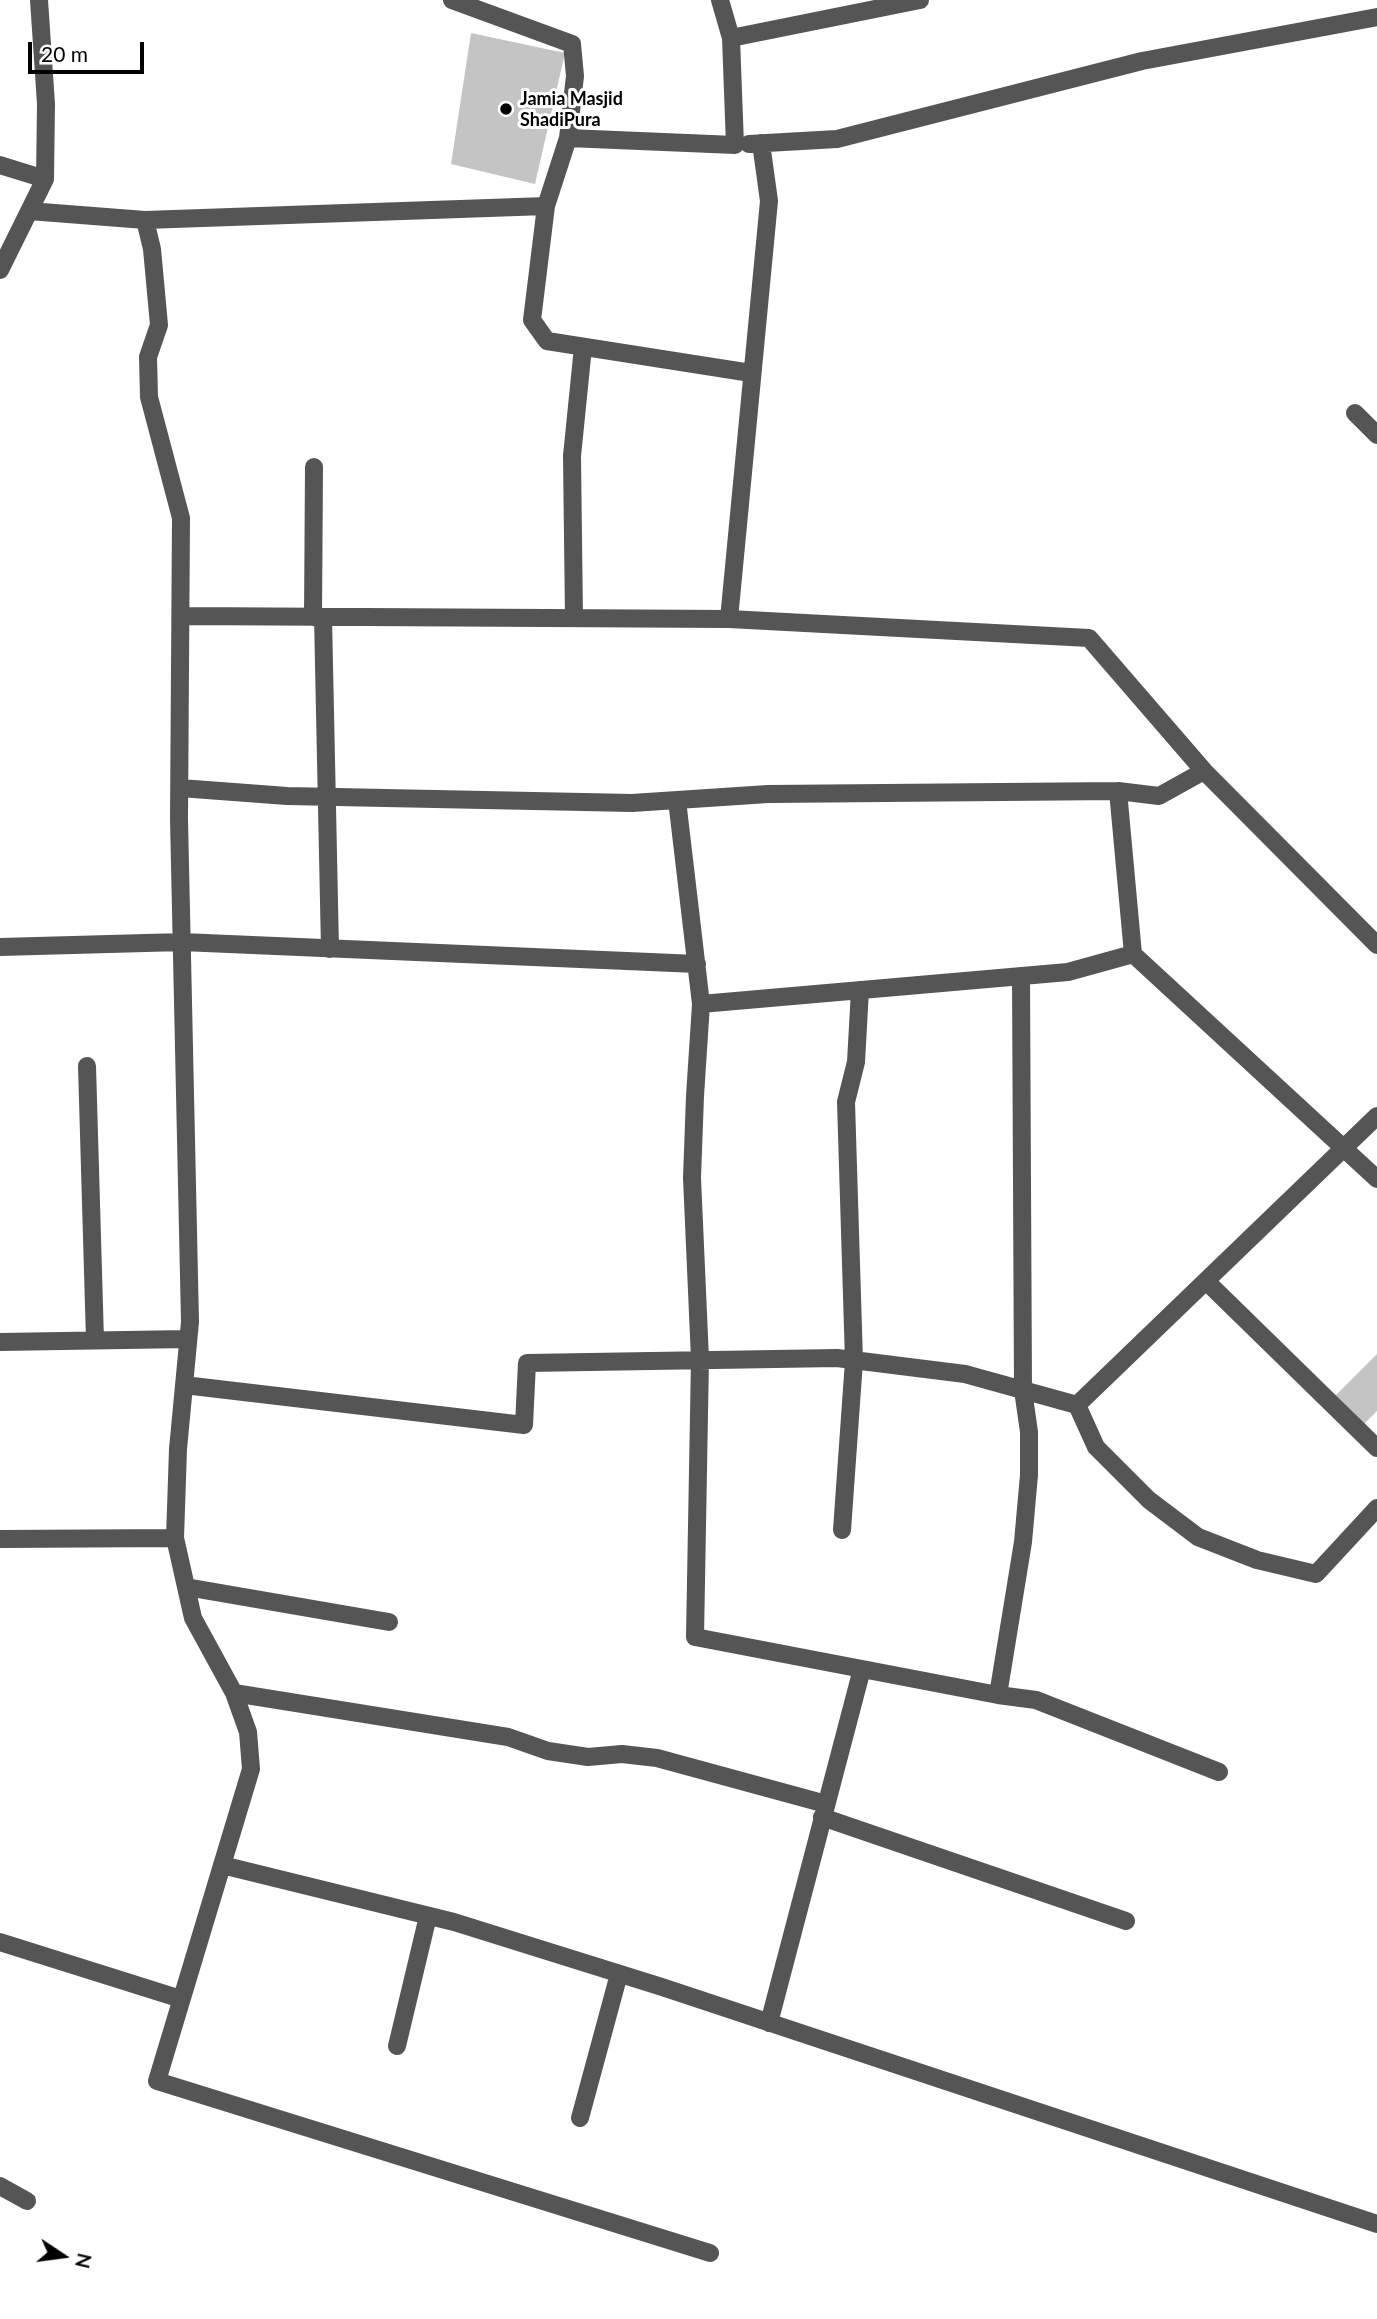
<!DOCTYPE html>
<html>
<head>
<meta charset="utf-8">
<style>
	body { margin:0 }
	#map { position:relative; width:1377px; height:2319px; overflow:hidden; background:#fff; font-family:Lato,sans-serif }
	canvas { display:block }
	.north { position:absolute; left:28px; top:2221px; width:70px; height:70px; -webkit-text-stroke:5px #fff; paint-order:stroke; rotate:103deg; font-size:19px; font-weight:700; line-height:28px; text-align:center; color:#000 }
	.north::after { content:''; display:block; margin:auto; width:24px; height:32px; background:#000; clip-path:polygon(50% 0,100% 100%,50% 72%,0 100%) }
	.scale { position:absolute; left:28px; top:42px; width:116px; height:32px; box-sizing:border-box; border:4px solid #000; border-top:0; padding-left:9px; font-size:21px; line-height:24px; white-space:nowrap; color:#000; -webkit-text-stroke:5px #fff; paint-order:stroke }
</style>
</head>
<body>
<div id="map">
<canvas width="1377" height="2319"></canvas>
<div class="north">N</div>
<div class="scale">20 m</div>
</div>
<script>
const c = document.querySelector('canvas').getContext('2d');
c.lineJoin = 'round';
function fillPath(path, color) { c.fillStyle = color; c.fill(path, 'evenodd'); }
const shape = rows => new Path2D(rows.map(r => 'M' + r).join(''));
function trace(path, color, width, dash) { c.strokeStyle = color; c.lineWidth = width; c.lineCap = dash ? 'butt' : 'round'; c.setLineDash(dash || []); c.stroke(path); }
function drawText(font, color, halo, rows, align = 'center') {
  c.font = font + ' Lato,sans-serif'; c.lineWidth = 6; c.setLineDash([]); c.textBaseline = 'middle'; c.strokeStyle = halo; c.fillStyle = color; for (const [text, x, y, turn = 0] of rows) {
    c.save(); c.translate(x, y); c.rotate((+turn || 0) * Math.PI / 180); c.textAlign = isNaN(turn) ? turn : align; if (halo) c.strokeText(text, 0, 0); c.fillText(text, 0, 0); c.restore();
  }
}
fillPath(shape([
	[471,33,565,53,535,184,451,164],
	[1377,1354,1377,1411,1362,1426,1334,1397]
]), '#c4c4c4');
trace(shape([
	[452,0,572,44,575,76,568,138],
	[731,38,920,0],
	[749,144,837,139,1142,61,1377,17],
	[0,165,45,179],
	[546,206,532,320,547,341,751,373],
	[29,211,145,220,152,249,159,325,148,357,149,397,181,518,179,819,190,1322,178,1449,175,1538,193,1618,234,1693,248,1732,251,1769,157,2081,710,2253],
	[145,220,546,206,568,138,735,145,731,38,720,0],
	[0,270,45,179,46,104,39,0],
	[1355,413,1377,435],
	[181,616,729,619,769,201,761,143],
	[313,617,314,467],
	[323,617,330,949],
	[574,618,572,456,583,347],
	[729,619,1089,638,1204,771,1377,945],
	[180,788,287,796,632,803,768,794,1118,791,1159,796,1204,771],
	[1118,791,1133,954,1377,1179],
	[677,800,701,1004,1068,972,1133,954],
	[0,947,182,942,697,964],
	[701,1004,695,1096,692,1178,700,1359,695,1637,998,1695,1036,1700,1219,1772],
	[87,1066,95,1340],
	[1206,1281,1377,1448],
	[0,1342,188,1339],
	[184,1385,524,1425,527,1363,837,1358,965,1374,1077,1405,1377,1116],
	[1077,1405,1096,1447,1149,1500,1198,1537,1257,1560,1316,1574,1377,1508],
	[842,1530,854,1361,846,1102,856,1062,860,990],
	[0,1539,175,1538],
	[186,1587,389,1622],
	[234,1693,508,1737,548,1751,588,1757,622,1754,657,1758,826,1804],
	[998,1695,1023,1542,1029,1475,1029,1432,1023,1390,1021,976],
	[822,1817,1126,1921],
	[222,1865,454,1922,662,1987,1377,2224],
	[0,1942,181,1999],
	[769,2023,862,1669],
	[397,2046,428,1916],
	[580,2118,619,1974],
	[0,2186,27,2201]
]), '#555', 18);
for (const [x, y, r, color] of [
	[506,109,7,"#000"]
]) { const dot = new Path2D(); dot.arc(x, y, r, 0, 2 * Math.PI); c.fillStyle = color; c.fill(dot); trace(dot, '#fff', 2.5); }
drawText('bold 18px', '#000', '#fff', [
	["Jamia Masjid",520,99],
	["ShadiPura",520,120]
], 'left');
</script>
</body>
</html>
